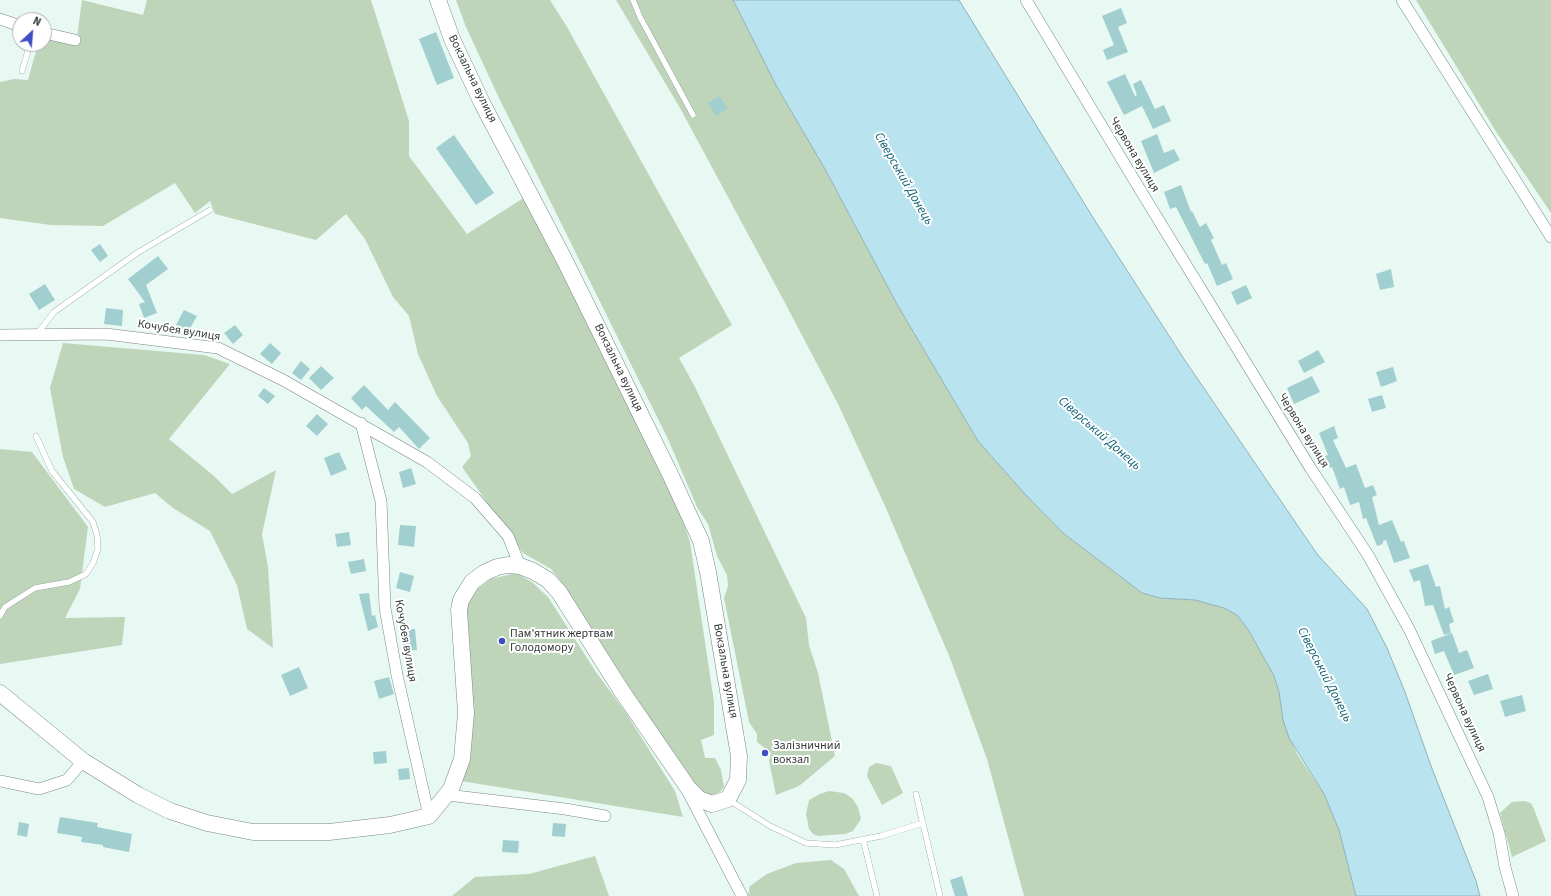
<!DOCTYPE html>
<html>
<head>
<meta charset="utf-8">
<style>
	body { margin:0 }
	#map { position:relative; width:1551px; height:896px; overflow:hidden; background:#e8f9f4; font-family:"Source Sans 3",sans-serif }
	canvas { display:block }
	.north { position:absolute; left:12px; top:12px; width:40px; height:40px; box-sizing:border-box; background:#fff; border:1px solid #aeb1b0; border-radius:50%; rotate:26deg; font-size:11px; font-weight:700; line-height:16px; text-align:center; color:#343b39 }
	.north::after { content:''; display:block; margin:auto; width:14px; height:18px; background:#3e4dc0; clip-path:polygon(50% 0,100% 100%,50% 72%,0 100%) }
</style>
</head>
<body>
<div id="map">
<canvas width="1551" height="896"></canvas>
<div class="north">N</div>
</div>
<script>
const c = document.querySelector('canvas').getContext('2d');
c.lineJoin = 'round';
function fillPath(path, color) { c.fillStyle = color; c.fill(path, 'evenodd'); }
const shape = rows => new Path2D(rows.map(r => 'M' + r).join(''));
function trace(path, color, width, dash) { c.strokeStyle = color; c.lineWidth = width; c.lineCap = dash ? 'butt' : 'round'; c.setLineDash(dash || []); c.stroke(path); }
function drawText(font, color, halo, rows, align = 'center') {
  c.font = font + ' "Source Sans 3",sans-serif'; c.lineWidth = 4; c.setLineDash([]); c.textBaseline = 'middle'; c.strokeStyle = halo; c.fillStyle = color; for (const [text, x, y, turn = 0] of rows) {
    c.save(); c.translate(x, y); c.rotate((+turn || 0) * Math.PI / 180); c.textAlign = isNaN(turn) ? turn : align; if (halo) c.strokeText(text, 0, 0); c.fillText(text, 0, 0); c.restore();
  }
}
fillPath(shape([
	[82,0,143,15,147,0,371,0,409,121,409,156,467,234,525,197,678,506,690,542,714,702,714,735,701,740,705,758,715,758,721,770,724,787,719,793,711,795,701,792,689,779,672,750,657,730,562,583,551,569,523,553,462,467,471,456,468,443,437,396,418,354,409,316,393,297,365,239,346,214,316,240,215,214,210,201,195,213,175,183,103,226,51,225,0,218,0,82,14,79,28,80,38,44,44,44,44,39,76,45],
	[456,0,550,0,567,27,732,325,679,358,694,385,806,618,809,645,818,673,835,756,799,786,776,795,769,761,771,753,757,742,757,734,749,722,724,598,728,586,727,575,717,556,708,524,697,507,668,439,499,98,466,27],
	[616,0,733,0,777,87,825,169,898,306,978,441,1024,493,1063,533,1142,593,1160,598,1195,600,1224,608,1237,615,1249,631,1274,676,1279,692,1283,720,1297,754,1324,794,1339,830,1356,896,1024,896,987,759,950,658,885,506,838,404,784,301,680,108],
	[1416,0,1551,0,1551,213,1495,130],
	[63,343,204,355,230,364,169,439,214,476,232,494,276,470,262,534,268,567,273,648,247,629,237,585,210,531,173,508,155,493,105,507,74,489,63,457,50,388],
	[0,449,32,452,88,527,80,589,65,618,125,617,122,645,0,664],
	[516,573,532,582,548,597,596,672,626,713,675,791,683,817,461,781,466,610,473,592,491,579],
	[876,763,891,766,903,793,882,805,867,776,869,767],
	[829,791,844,793,852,798,858,807,861,819,853,831,845,834,818,836,813,834,809,829,806,814,809,800,820,794],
	[1524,801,1531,803,1534,809,1546,841,1512,857,1500,813,1512,802],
	[595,856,609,896,452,896,475,877,529,874],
	[831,860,844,869,859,896,749,896,748,895,750,886,767,874,796,863]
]), '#bed5ba');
const water = shape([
	[733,0,959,0,1092,216,1184,359,1317,554,1367,609,1387,648,1405,692,1431,766,1476,881,1480,896,1356,896,1339,830,1324,794,1289,738,1283,720,1279,692,1274,676,1249,631,1237,615,1224,608,1195,600,1160,598,1142,593,1063,533,1024,493,978,441,898,306,825,169,777,87,733,0]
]);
fillPath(water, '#b9e3ef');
trace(water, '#91b1b8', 1);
fillPath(shape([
	[1121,8,1127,23,1118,27,1128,52,1107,60,1103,50,1114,45,1102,16],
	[436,32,454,78,437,85,419,39],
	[1125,74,1135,96,1137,95,1133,84,1141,80,1155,109,1164,105,1171,121,1153,129,1142,106,1124,115,1107,82],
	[719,96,728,108,716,116,708,103],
	[1157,134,1164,153,1174,149,1180,160,1154,173,1141,141],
	[454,135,494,193,476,205,436,148],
	[1181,185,1191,212,1192,211,1200,227,1206,223,1214,238,1211,240,1222,265,1226,263,1233,279,1217,286,1207,263,1205,264,1176,207,1170,209,1164,192],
	[100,244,108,256,100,262,91,250],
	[158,256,168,269,146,285,157,313,144,318,139,304,145,302,128,279],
	[1391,269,1394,287,1380,290,1376,274],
	[45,284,55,300,39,310,29,294],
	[1246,285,1252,298,1237,305,1231,292],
	[106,308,123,310,122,326,104,324],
	[184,310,197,316,188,332,176,325],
	[235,325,243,335,233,344,224,333],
	[270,343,281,353,272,364,260,354],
	[1318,350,1325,362,1304,373,1298,361],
	[301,361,310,369,301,380,292,373],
	[321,366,334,378,321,390,309,378],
	[1393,367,1397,381,1381,387,1376,372],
	[1312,376,1320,392,1294,404,1287,388],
	[364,385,388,410,395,402,430,438,419,449,399,427,394,432,366,406,362,410,351,398],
	[264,388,275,396,268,404,258,396],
	[1382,395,1386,408,1372,412,1368,399],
	[317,414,328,424,317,436,306,426],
	[1334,426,1338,438,1333,440,1346,468,1356,464,1365,488,1373,485,1377,495,1372,497,1379,525,1392,520,1401,542,1404,541,1410,558,1394,563,1386,540,1383,541,1383,544,1377,546,1366,518,1363,519,1359,502,1350,505,1344,487,1340,489,1332,467,1330,468,1325,456,1328,455,1319,433],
	[339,452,347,469,331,476,324,458],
	[411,468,416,484,403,488,399,472],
	[400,525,416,526,414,547,398,545],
	[349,532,351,545,337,547,335,534],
	[364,559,366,571,351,574,348,562],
	[1428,564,1436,587,1440,586,1445,609,1449,607,1454,622,1449,624,1451,633,1444,635,1433,605,1425,606,1420,580,1414,582,1409,570],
	[400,572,414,576,410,592,396,588],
	[369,593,372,616,375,615,378,627,368,631,359,594],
	[401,629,415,629,417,650,403,651],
	[1452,633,1459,653,1467,650,1474,668,1454,675,1444,651,1435,654,1431,641],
	[299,667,308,688,290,696,281,675],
	[1488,674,1493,689,1474,695,1468,681],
	[389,677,394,694,379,699,374,681],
	[1522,695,1526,711,1505,717,1500,701],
	[386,751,387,763,374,764,373,752],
	[409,768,410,779,399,780,398,769],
	[60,817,98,823,97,827,132,834,129,852,103,847,103,845,81,842,82,837,57,833],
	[19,822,29,824,27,837,17,835],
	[553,823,566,824,565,837,552,836],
	[503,840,519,841,518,853,502,852],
	[962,876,968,896,955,896,950,880]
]), '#a1cece');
const service = shape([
	[633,0,640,17,693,115],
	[22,71,30,44],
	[37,334,54,312,137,253,210,210],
	[0,616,5,607,35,588,69,582,86,574,93,563,98,549,97,535,93,522,52,471,36,436],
	[916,794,940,896],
	[729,800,770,826,806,843,835,845,881,836,923,823],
	[863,839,877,896]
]);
const minor = shape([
	[1026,0,1139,188,1311,469,1368,555,1409,629,1488,797,1499,833,1505,867,1513,896],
	[1402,0,1551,237],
	[0,19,20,26],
	[44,33,75,40],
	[0,335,106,334,218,348,283,380,427,462,475,498,508,536,520,566],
	[361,423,381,501,385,608,397,675,429,816],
	[0,781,39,789,67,780,83,761],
	[689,794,742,896],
	[447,795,565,809,605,816]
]);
const secondary = shape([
	[0,693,83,761,138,795,170,811,207,823,253,832,329,832,390,825,429,816,451,789,462,759,466,713,459,610,461,600,472,582,484,573,497,567,508,565,520,566,533,571,548,580,559,592,621,690,689,789,699,799,712,804,728,799,738,780,739,756,708,572,701,541,670,474,565,261,482,103,452,39,438,0]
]);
trace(service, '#798884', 6);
trace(minor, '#798884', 12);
trace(secondary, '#798884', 17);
trace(service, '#fff', 5.5);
trace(minor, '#fff', 11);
trace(secondary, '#fff', 16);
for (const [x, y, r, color] of [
	[502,641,4,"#3e4dc0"],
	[765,753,4,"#3e4dc0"]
]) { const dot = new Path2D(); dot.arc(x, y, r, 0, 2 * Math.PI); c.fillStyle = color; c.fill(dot); trace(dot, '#fff', 1.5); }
drawText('12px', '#343b39', '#fff', [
	["Вокзальна вулиця",472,79,64],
	["Червона вулиця",1134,155,59],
	["Кочубея вулиця",179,331,9],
	["Вокзальна вулиця",618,368,64],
	["Червона вулиця",1303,431,58],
	["Кочубея вулиця",405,641,80],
	["Вокзальна вулиця",725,671,80],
	["Червона вулиця",1464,713,65]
]);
drawText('12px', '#343b39', '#fff', [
	["Пам'ятник жертвам",510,634],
	["Голодомору",510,648],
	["Залізничний",773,746],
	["вокзал",773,760]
], 'left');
drawText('italic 13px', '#0e6172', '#fff', [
	["Сіверський Донець",903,179,60],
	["Сіверський Донець",1099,434,41],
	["Сіверський Донець",1324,675,63]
]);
</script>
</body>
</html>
